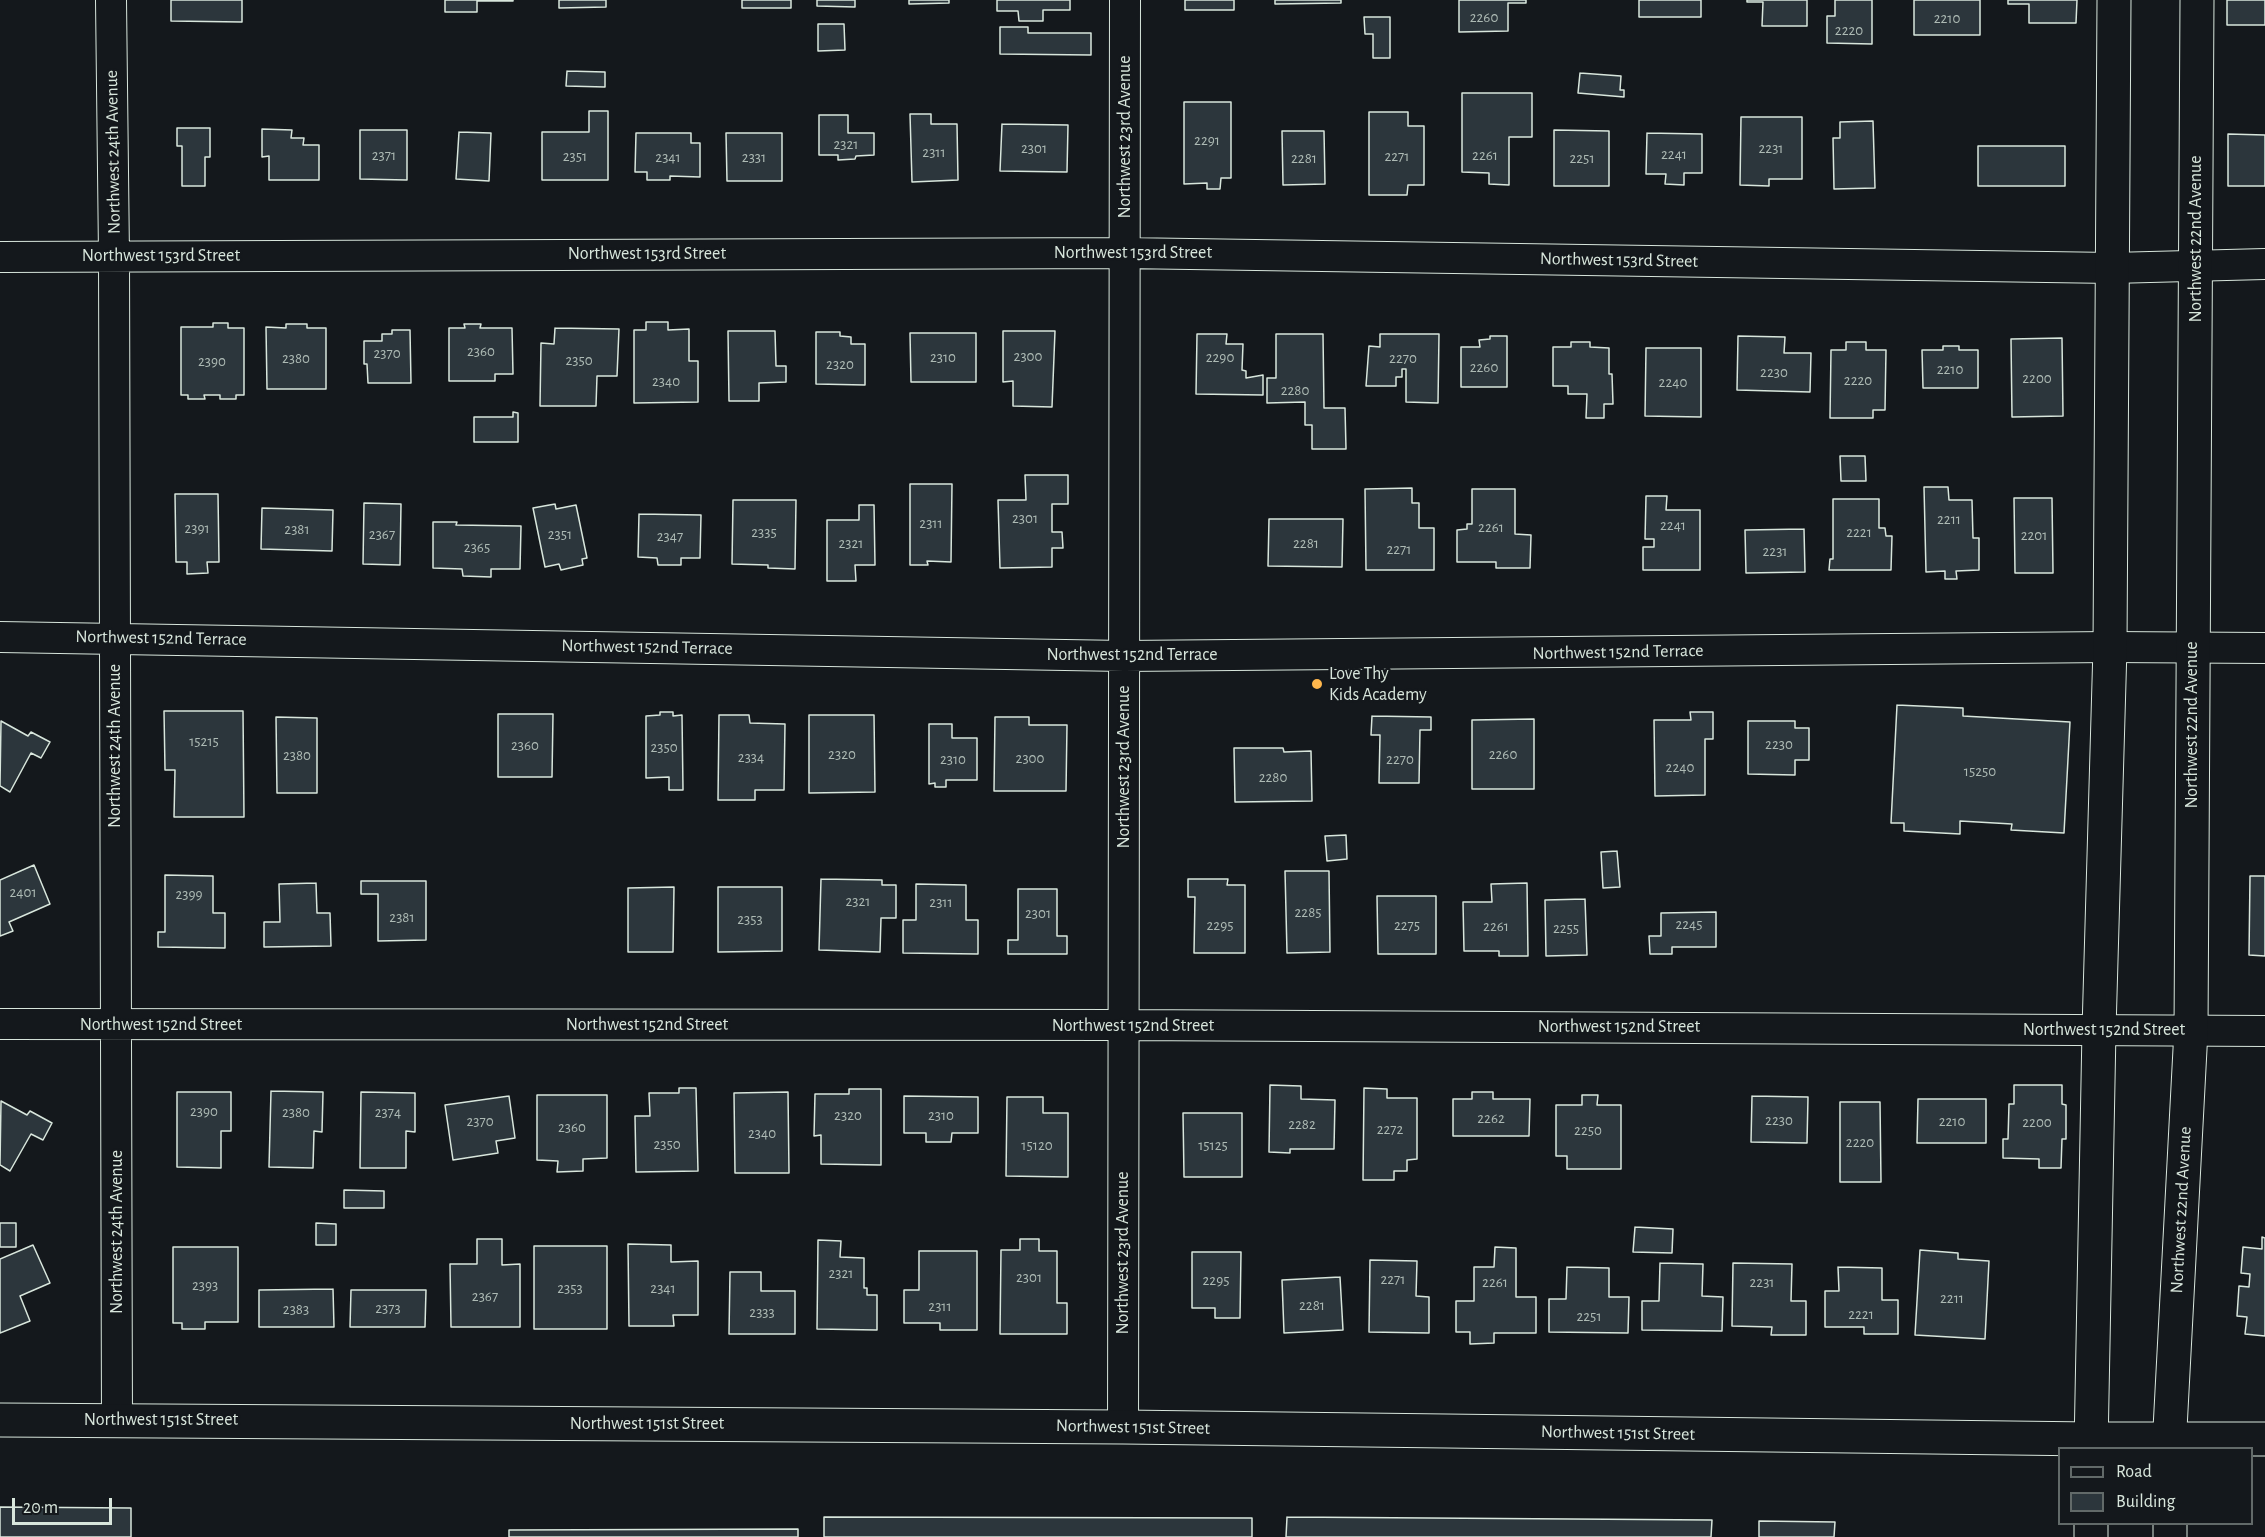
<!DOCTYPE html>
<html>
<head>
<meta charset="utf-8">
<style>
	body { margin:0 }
	#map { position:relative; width:2265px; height:1537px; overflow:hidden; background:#14181c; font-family:"Alegreya Sans",sans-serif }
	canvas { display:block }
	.legend { position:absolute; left:2058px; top:1447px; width:195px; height:78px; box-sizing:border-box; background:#14181c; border:2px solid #626a69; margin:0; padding:8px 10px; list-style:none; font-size:18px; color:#d8e6dc }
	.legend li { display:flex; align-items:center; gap:12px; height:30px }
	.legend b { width:30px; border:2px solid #626a69 }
	.scale { position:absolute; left:12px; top:1498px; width:100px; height:27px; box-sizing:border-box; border:3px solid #d8e6dc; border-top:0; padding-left:8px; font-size:18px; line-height:21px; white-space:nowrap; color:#d8e6dc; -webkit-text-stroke:4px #14181c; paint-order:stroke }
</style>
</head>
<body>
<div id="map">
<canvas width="2265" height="1537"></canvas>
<ul class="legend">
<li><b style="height:8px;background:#14181c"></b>Road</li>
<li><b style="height:16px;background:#2c363c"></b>Building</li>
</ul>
<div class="scale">20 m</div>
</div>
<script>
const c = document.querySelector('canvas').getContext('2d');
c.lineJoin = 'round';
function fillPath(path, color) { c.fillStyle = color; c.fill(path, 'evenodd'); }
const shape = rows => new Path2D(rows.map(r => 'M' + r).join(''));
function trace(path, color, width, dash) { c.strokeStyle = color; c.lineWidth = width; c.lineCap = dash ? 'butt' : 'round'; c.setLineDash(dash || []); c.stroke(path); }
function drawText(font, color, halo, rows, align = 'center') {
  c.font = font + ' "Alegreya Sans",sans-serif'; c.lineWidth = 4.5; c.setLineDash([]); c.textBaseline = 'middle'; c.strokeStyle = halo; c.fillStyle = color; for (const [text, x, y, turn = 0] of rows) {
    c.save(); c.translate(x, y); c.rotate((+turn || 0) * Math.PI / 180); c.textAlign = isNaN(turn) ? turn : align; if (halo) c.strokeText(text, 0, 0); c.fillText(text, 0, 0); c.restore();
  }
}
const building = shape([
	[171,0,242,0,242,22,171,21,171,0],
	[445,0,513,0,513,1,477,1,477,12,445,12,445,0],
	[559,0,606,0,606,7,559,8,559,0],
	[742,0,791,0,791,8,742,8,742,0],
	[817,0,855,0,855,7,817,6,817,0],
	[909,0,949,0,949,3,909,4,909,0],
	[997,0,1070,0,1070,10,1043,10,1043,21,1019,21,1018,11,997,11,997,0],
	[1185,0,1234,0,1234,10,1185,10,1185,0],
	[1275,0,1341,0,1341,3,1275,4,1275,0],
	[1459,0,1526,0,1526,3,1508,3,1508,31,1459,32,1459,0],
	[1639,0,1701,0,1701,17,1639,17,1639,0],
	[1747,0,1807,0,1807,26,1762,26,1763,2,1747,2,1747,0],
	[1835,0,1872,0,1872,44,1827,43,1827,16,1835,16,1835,0],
	[1914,0,1980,0,1980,35,1914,35,1914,0],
	[2008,0,2077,0,2076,23,2029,23,2029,4,2008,4,2008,0],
	[2227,0,2265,0,2265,25,2227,25,2227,0],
	[1364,17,1390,17,1390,58,1373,58,1373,34,1365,34,1364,17],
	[818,24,844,24,845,50,818,51,818,24],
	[1000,27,1028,27,1028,33,1091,33,1091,55,1000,54,1000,27],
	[567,71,605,72,605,87,566,86,567,71],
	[1580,73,1621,76,1620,90,1624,90,1624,97,1578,93,1580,73],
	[1462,93,1532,93,1532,137,1509,137,1509,185,1489,184,1489,173,1462,172,1462,93],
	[1184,102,1231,102,1231,178,1221,178,1220,189,1207,189,1207,183,1184,184,1184,102],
	[589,111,608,111,608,180,542,180,542,132,589,132,589,111],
	[1369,112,1408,112,1408,126,1424,126,1424,185,1408,185,1407,195,1369,195,1369,112],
	[910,114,931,114,931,124,957,124,958,180,912,182,910,114],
	[819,115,848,115,848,133,874,133,874,155,856,156,855,159,838,160,838,155,819,155,819,115],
	[1741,117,1802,117,1802,179,1769,179,1769,186,1740,185,1741,117],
	[1873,121,1875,188,1834,189,1833,138,1840,138,1840,122,1873,121],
	[1002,124,1068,125,1067,172,1000,171,1002,124],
	[177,128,210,128,210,157,205,157,205,186,182,186,182,146,177,146,177,128],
	[262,129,292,130,291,138,304,138,303,145,319,145,319,180,269,180,269,156,262,157,262,129],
	[360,130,407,130,407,180,360,179,360,130],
	[1554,130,1609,131,1609,186,1554,186,1554,130],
	[1282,131,1324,131,1325,184,1283,185,1282,131],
	[459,132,491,133,489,181,456,179,459,132],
	[636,133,691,133,691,143,700,143,700,177,670,176,670,180,647,180,647,172,635,172,636,133],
	[726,133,782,133,782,181,727,181,726,133],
	[1647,133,1702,134,1702,173,1684,173,1684,185,1665,184,1666,174,1646,174,1647,133],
	[2228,134,2265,135,2265,186,2228,186,2228,134],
	[1978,146,2065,146,2065,186,1978,186,1978,146],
	[646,322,668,322,668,330,689,329,689,361,698,361,698,402,634,403,634,330,646,330,646,322],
	[213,323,228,323,228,328,244,328,244,395,236,395,236,399,220,399,220,395,204,395,205,399,188,399,188,395,181,395,181,327,213,327,213,323],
	[286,324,307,324,307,328,326,328,326,389,267,389,266,327,286,328,286,324],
	[464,324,481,324,480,328,512,328,513,374,495,374,495,381,449,381,449,328,465,328,464,324],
	[555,328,619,329,617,376,597,376,596,406,540,406,541,343,554,344,555,328],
	[392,330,410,330,411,383,368,383,367,364,364,364,364,341,382,341,382,334,392,334,392,330],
	[728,331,775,331,776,366,786,366,786,382,759,383,759,401,729,401,728,331],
	[1003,331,1055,331,1052,407,1013,406,1013,381,1003,382,1003,331],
	[816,332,840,332,840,336,851,337,851,344,865,344,865,385,816,384,816,332],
	[910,333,976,333,976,382,911,382,910,333],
	[1197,334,1227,334,1226,344,1243,344,1242,370,1246,371,1246,378,1263,375,1263,395,1196,394,1197,334],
	[1276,334,1323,334,1324,408,1345,408,1346,449,1312,449,1312,425,1305,425,1305,402,1267,403,1267,378,1276,378,1276,334],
	[1380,334,1439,334,1438,403,1406,402,1406,369,1402,369,1402,377,1396,377,1396,386,1366,386,1369,346,1380,347,1380,334],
	[1490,336,1507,336,1507,387,1461,387,1461,347,1480,347,1479,340,1490,339,1490,336],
	[1738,336,1785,337,1784,353,1811,353,1810,392,1737,390,1738,336],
	[2062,338,2063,416,2012,417,2011,339,2062,338],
	[1571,342,1590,342,1590,347,1609,348,1609,374,1612,374,1613,404,1604,404,1604,418,1586,418,1587,394,1568,394,1568,386,1553,386,1553,347,1571,347,1571,342],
	[1846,342,1866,342,1866,350,1886,350,1885,410,1873,410,1873,418,1830,418,1831,350,1846,350,1846,342],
	[1943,346,1959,346,1959,350,1978,350,1978,388,1923,388,1922,350,1943,350,1943,346],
	[1646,348,1701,348,1701,417,1645,416,1646,348],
	[513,412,518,413,518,442,474,442,474,417,513,417,513,412],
	[1840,456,1865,456,1866,481,1841,481,1840,456],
	[1025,475,1068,475,1068,504,1052,504,1052,532,1062,532,1063,548,1052,548,1052,567,1000,568,998,500,1026,500,1025,475],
	[910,484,952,484,951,562,927,561,928,565,910,565,910,484],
	[1924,487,1948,487,1949,500,1972,500,1973,538,1979,538,1979,570,1956,571,1957,579,1945,579,1945,571,1926,572,1924,487],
	[1412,488,1412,503,1419,503,1419,528,1434,528,1434,570,1366,570,1365,489,1412,488],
	[1472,489,1515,489,1515,534,1531,535,1530,568,1496,568,1496,562,1457,562,1457,530,1467,529,1467,524,1472,524,1472,489],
	[175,494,218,494,219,562,207,562,208,573,187,574,187,562,176,562,175,494],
	[1646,496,1667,496,1666,510,1700,510,1700,570,1643,570,1643,547,1654,547,1654,539,1645,539,1646,496],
	[2014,498,2052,498,2053,573,2015,573,2014,498],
	[1833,499,1879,499,1879,528,1885,528,1886,536,1892,536,1891,570,1829,570,1830,559,1833,559,1833,499],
	[733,500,796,500,795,569,768,568,768,565,732,564,733,500],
	[364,503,401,504,400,565,363,564,364,503],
	[555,504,556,509,576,505,587,558,582,559,583,565,561,570,559,564,545,567,533,508,555,504],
	[859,505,874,505,875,565,855,565,856,581,827,581,827,520,859,520,859,505],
	[262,508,333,510,332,551,261,549,262,508],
	[639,514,701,515,700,558,681,558,681,565,658,565,657,558,638,557,639,514],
	[1269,519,1343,519,1342,567,1268,566,1269,519],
	[433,522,457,522,456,525,521,526,520,569,491,569,491,577,463,576,462,569,433,568,433,522],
	[1804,529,1805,572,1746,573,1745,530,1804,529],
	[1897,705,1963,708,1963,716,2070,722,2064,833,2011,830,2012,824,1960,821,1960,834,1904,831,1904,823,1891,823,1897,705],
	[164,711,243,711,244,817,174,817,175,770,165,770,164,711],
	[660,712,673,712,673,716,682,715,683,790,669,790,669,777,646,778,646,716,660,715,660,712],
	[1690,712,1713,712,1713,739,1705,739,1705,795,1655,796,1654,720,1691,720,1690,712],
	[498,714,553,714,552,777,498,777,498,714],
	[719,715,749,715,750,723,785,724,784,790,755,790,755,800,718,800,719,715],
	[809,715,874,715,875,792,809,793,809,715],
	[1372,716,1431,717,1431,730,1420,730,1419,783,1379,783,1380,735,1371,735,1372,716],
	[276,717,317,718,317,793,277,793,276,717],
	[995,717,1029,717,1029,725,1067,725,1066,791,994,791,995,717],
	[1534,719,1534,789,1472,789,1472,720,1534,719],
	[1,721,28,736,31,732,50,742,41,758,31,753,10,792,0,786,1,721],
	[1748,721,1795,721,1795,728,1809,728,1809,760,1795,760,1795,775,1748,774,1748,721],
	[929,724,952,724,952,738,977,738,977,780,946,780,946,787,935,787,935,783,929,784,929,724],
	[1234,748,1283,748,1284,752,1311,751,1312,801,1235,802,1234,748],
	[1346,835,1347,859,1327,861,1325,836,1346,835],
	[1617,851,1620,887,1603,888,1601,852,1617,851],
	[34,865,50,904,9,922,13,931,0,936,0,880,34,865],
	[1285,871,1329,871,1330,952,1287,953,1285,871],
	[165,875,213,876,213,913,225,913,225,948,158,947,158,932,165,932,165,875],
	[2250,876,2265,876,2265,956,2249,955,2250,876],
	[821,879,882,880,882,885,896,885,896,918,881,918,880,952,819,950,821,879],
	[1188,879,1228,879,1227,885,1245,885,1245,953,1194,953,1195,897,1188,897,1188,879],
	[361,881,426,881,426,940,378,941,378,894,361,894,361,881],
	[316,883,317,913,330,913,331,946,264,947,264,922,280,922,279,884,316,883],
	[1527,883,1528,956,1499,956,1499,951,1464,951,1463,902,1492,902,1491,884,1527,883],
	[916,884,966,885,966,920,978,920,978,954,903,953,903,920,916,920,916,884],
	[674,887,673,952,628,952,628,888,674,887],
	[718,887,782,887,782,951,718,952,718,887],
	[1018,889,1057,889,1057,936,1067,936,1067,954,1008,954,1008,940,1018,940,1018,889],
	[1377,896,1436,896,1436,954,1378,954,1377,896],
	[1585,899,1587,955,1546,956,1545,900,1585,899],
	[1716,912,1716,947,1672,947,1672,954,1650,954,1649,936,1661,936,1661,913,1716,912],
	[1270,1085,1301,1086,1301,1099,1335,1100,1334,1149,1290,1149,1290,1153,1269,1152,1270,1085],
	[2014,1085,2062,1085,2062,1104,2066,1105,2066,1139,2062,1139,2061,1168,2039,1168,2039,1159,2003,1158,2003,1139,2008,1139,2009,1104,2014,1104,2014,1085],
	[679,1088,696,1088,698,1171,636,1172,635,1116,650,1116,649,1093,679,1093,679,1088],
	[1364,1088,1387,1089,1387,1098,1417,1098,1417,1159,1407,1160,1407,1171,1394,1171,1394,1180,1363,1180,1364,1088],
	[849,1089,881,1089,881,1165,821,1164,821,1135,814,1136,815,1094,849,1094,849,1089],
	[271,1091,323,1092,322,1132,314,1131,313,1168,269,1167,271,1091],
	[177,1092,231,1092,231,1131,221,1131,221,1168,177,1167,177,1092],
	[361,1092,415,1093,415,1132,406,1131,406,1168,360,1168,361,1092],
	[788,1092,789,1173,735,1173,734,1093,788,1092],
	[1472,1092,1493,1092,1493,1099,1530,1099,1529,1136,1453,1136,1453,1099,1472,1099,1472,1092],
	[537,1095,607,1095,607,1158,583,1159,583,1171,557,1172,558,1161,537,1160,537,1095],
	[1582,1095,1598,1095,1597,1105,1621,1105,1621,1169,1567,1169,1567,1156,1556,1156,1556,1105,1582,1105,1582,1095],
	[509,1096,515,1138,496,1141,498,1153,453,1160,445,1105,509,1096],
	[904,1096,978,1097,978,1133,952,1133,951,1142,926,1142,926,1133,904,1133,904,1096],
	[1752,1096,1808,1097,1807,1143,1751,1142,1752,1096],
	[1007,1097,1043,1097,1043,1113,1068,1113,1068,1177,1006,1176,1007,1097],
	[1918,1099,1986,1099,1986,1143,1917,1143,1918,1099],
	[1,1101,27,1115,30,1111,52,1123,43,1140,31,1134,10,1171,0,1165,1,1101],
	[1840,1102,1880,1102,1881,1182,1840,1182,1840,1102],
	[1183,1113,1242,1113,1242,1177,1184,1177,1183,1113],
	[344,1190,384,1191,384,1208,344,1208,344,1190],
	[0,1223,16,1223,16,1247,0,1247,0,1223],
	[316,1223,336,1224,336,1245,316,1245,316,1223],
	[1635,1227,1673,1229,1672,1253,1633,1252,1635,1227],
	[2262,1237,2265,1238,2265,1336,2245,1334,2247,1317,2237,1316,2239,1286,2249,1287,2250,1274,2241,1273,2243,1247,2262,1249,2262,1237],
	[477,1239,502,1239,502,1265,520,1264,520,1327,451,1327,450,1264,477,1264,477,1239],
	[1020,1239,1039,1239,1039,1251,1057,1251,1057,1303,1067,1303,1067,1334,1000,1334,1001,1250,1020,1250,1020,1239],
	[818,1240,841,1241,840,1257,864,1258,864,1288,867,1288,867,1295,877,1295,877,1330,817,1329,818,1240],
	[628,1244,671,1245,671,1262,698,1261,698,1315,673,1315,674,1326,629,1326,628,1244],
	[33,1245,50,1283,20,1296,30,1321,0,1333,0,1259,33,1245],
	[534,1246,607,1246,607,1329,534,1329,534,1246],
	[173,1247,238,1247,238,1322,205,1322,205,1329,182,1329,182,1323,173,1323,173,1247],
	[1495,1247,1516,1248,1516,1297,1536,1297,1536,1333,1494,1333,1494,1343,1470,1344,1470,1332,1456,1332,1456,1301,1474,1301,1474,1267,1494,1267,1495,1247],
	[1920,1250,1958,1253,1958,1259,1989,1261,1985,1339,1915,1335,1920,1250],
	[919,1251,977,1251,977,1330,940,1330,940,1323,904,1323,904,1290,919,1290,919,1251],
	[1192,1252,1241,1252,1240,1318,1215,1318,1215,1308,1192,1308,1192,1252],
	[1370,1260,1417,1261,1416,1296,1429,1297,1429,1333,1369,1332,1370,1260],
	[1660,1263,1703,1264,1702,1296,1723,1297,1722,1331,1642,1330,1642,1301,1659,1301,1660,1263],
	[1733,1263,1792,1264,1791,1301,1806,1301,1806,1335,1771,1335,1772,1327,1732,1326,1733,1263],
	[1567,1267,1609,1268,1609,1297,1629,1297,1628,1333,1549,1332,1549,1299,1566,1299,1567,1267],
	[1838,1267,1882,1268,1882,1300,1898,1300,1898,1334,1864,1334,1864,1327,1825,1327,1825,1291,1839,1291,1838,1267],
	[730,1272,761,1272,761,1291,795,1291,795,1334,729,1334,730,1272],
	[1340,1277,1343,1330,1284,1333,1282,1280,1340,1277],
	[333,1289,334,1327,259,1327,259,1290,333,1289],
	[351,1290,426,1290,425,1327,350,1327,351,1290],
	[0,1507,131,1508,131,1537,0,1537,0,1507],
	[824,1517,1252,1518,1252,1537,824,1537,824,1517],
	[1287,1517,1712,1520,1711,1537,1286,1537,1287,1517],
	[1759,1521,1835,1522,1834,1537,1759,1537,1759,1521],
	[798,1529,798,1537,509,1537,509,1530,798,1529]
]);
fillPath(building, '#2c363c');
trace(building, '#d8e6dc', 1.5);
const street = shape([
	[111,0,114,256,117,1420],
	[0,257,1124,253,2112,268,2265,264],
	[0,637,1124,656,2110,647,2265,648],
	[0,1024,1124,1025,2265,1031],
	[1123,1427,1125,0]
]);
const secondary = shape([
	[0,1420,1123,1427,2092,1439,2265,1439],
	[2091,1448,2099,1030,2110,647,2114,0],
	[2169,1448,2191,1030,2197,0],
	[2170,1524,2170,1537],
	[2091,1537,2091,1524]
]);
trace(street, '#d8e6dc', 32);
trace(secondary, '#d8e6dc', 35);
trace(street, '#14181c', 30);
trace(secondary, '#14181c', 33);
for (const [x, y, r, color] of [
	[1317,684,6,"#ffb74d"]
]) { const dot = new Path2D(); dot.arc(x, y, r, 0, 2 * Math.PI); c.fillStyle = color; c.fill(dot); trace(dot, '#14181c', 2); }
drawText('15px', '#adbab4', null, [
	["2260",1484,17],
	["2210",1947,18],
	["2220",1849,30],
	["2291",1207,140],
	["2321",846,144],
	["2301",1034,148],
	["2231",1771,148],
	["2311",934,152],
	["2241",1674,154],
	["2371",384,155],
	["2261",1485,155],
	["2351",575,156],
	["2271",1397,156],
	["2341",668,157],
	["2331",754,157],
	["2281",1304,158],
	["2251",1582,158],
	["2360",481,351],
	["2370",387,353],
	["2300",1028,356],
	["2310",943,357],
	["2290",1220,357],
	["2380",296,358],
	["2270",1403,358],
	["2350",579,360],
	["2390",212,361],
	["2320",840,364],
	["2260",1484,367],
	["2210",1950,369],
	["2230",1774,372],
	["2200",2037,378],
	["2220",1858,380],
	["2340",666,381],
	["2240",1673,382],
	["2280",1295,390],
	["2301",1025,518],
	["2211",1949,519],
	["2311",931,523],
	["2241",1673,525],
	["2261",1491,527],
	["2391",197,528],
	["2381",297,529],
	["2335",764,532],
	["2221",1859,532],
	["2367",382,534],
	["2351",560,534],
	["2201",2034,535],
	["2347",670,536],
	["2321",851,543],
	["2281",1306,543],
	["2365",477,547],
	["2271",1399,549],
	["2231",1775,551],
	["15215",204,741],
	["2230",1779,744],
	["2360",525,745],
	["2350",664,747],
	["2320",842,754],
	["2260",1503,754],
	["2380",297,755],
	["2334",751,757],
	["2300",1030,758],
	["2310",953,759],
	["2270",1400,759],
	["2240",1680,767],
	["15250",1980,771],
	["2280",1273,777],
	["2401",23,892],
	["2399",189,894],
	["2321",858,901],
	["2311",941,902],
	["2285",1308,912],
	["2301",1038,913],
	["2381",402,917],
	["2353",750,919],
	["2245",1689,924],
	["2295",1220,925],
	["2275",1407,925],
	["2261",1496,926],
	["2255",1566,928],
	["2390",204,1111],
	["2380",296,1112],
	["2374",388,1112],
	["2320",848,1115],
	["2310",941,1115],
	["2262",1491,1118],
	["2230",1779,1120],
	["2370",480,1121],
	["2210",1952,1121],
	["2200",2037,1122],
	["2282",1302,1124],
	["2360",572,1127],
	["2272",1390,1129],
	["2250",1588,1130],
	["2340",762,1133],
	["2220",1860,1142],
	["2350",667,1144],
	["15120",1037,1145],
	["15125",1213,1145],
	["2321",841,1273],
	["2301",1029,1277],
	["2271",1393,1279],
	["2295",1216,1280],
	["2261",1495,1282],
	["2231",1762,1282],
	["2393",205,1285],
	["2353",570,1288],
	["2341",663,1288],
	["2367",485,1296],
	["2211",1952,1298],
	["2281",1312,1305],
	["2311",940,1306],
	["2373",388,1308],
	["2383",296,1309],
	["2333",762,1312],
	["2221",1861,1314],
	["2251",1589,1316]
]);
drawText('18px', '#d8e6dc', '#14181c', [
	["Northwest 23rd Avenue",1125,137,-90],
	["Northwest 24th Avenue",113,152,-91],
	["Northwest 22nd Avenue",2196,239,-90],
	["Northwest 153rd Street",1133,253],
	["Northwest 153rd Street",647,254],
	["Northwest 153rd Street",161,256],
	["Northwest 153rd Street",1619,260,1],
	["Northwest 152nd Terrace",161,638,1],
	["Northwest 152nd Terrace",647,647,1],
	["Northwest 152nd Terrace",1618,652,-1],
	["Northwest 152nd Terrace",1132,655],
	["Northwest 22nd Avenue",2192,725,-90],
	["Northwest 24th Avenue",115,746,-90],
	["Northwest 23rd Avenue",1124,767,-90],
	["Northwest 152nd Street",161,1025],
	["Northwest 152nd Street",647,1025],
	["Northwest 152nd Street",1133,1026],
	["Northwest 152nd Street",1619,1027],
	["Northwest 152nd Street",2104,1030],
	["Northwest 22nd Avenue",2181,1210,-87],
	["Northwest 24th Avenue",117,1232,-90],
	["Northwest 23rd Avenue",1123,1253,-90],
	["Northwest 151st Street",161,1420],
	["Northwest 151st Street",647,1424],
	["Northwest 151st Street",1133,1427,1],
	["Northwest 151st Street",1618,1433,1]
]);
drawText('18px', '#d8e6dc', '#14181c', [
	["Love Thy",1329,674],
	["Kids Academy",1329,695]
], 'left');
</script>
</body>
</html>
